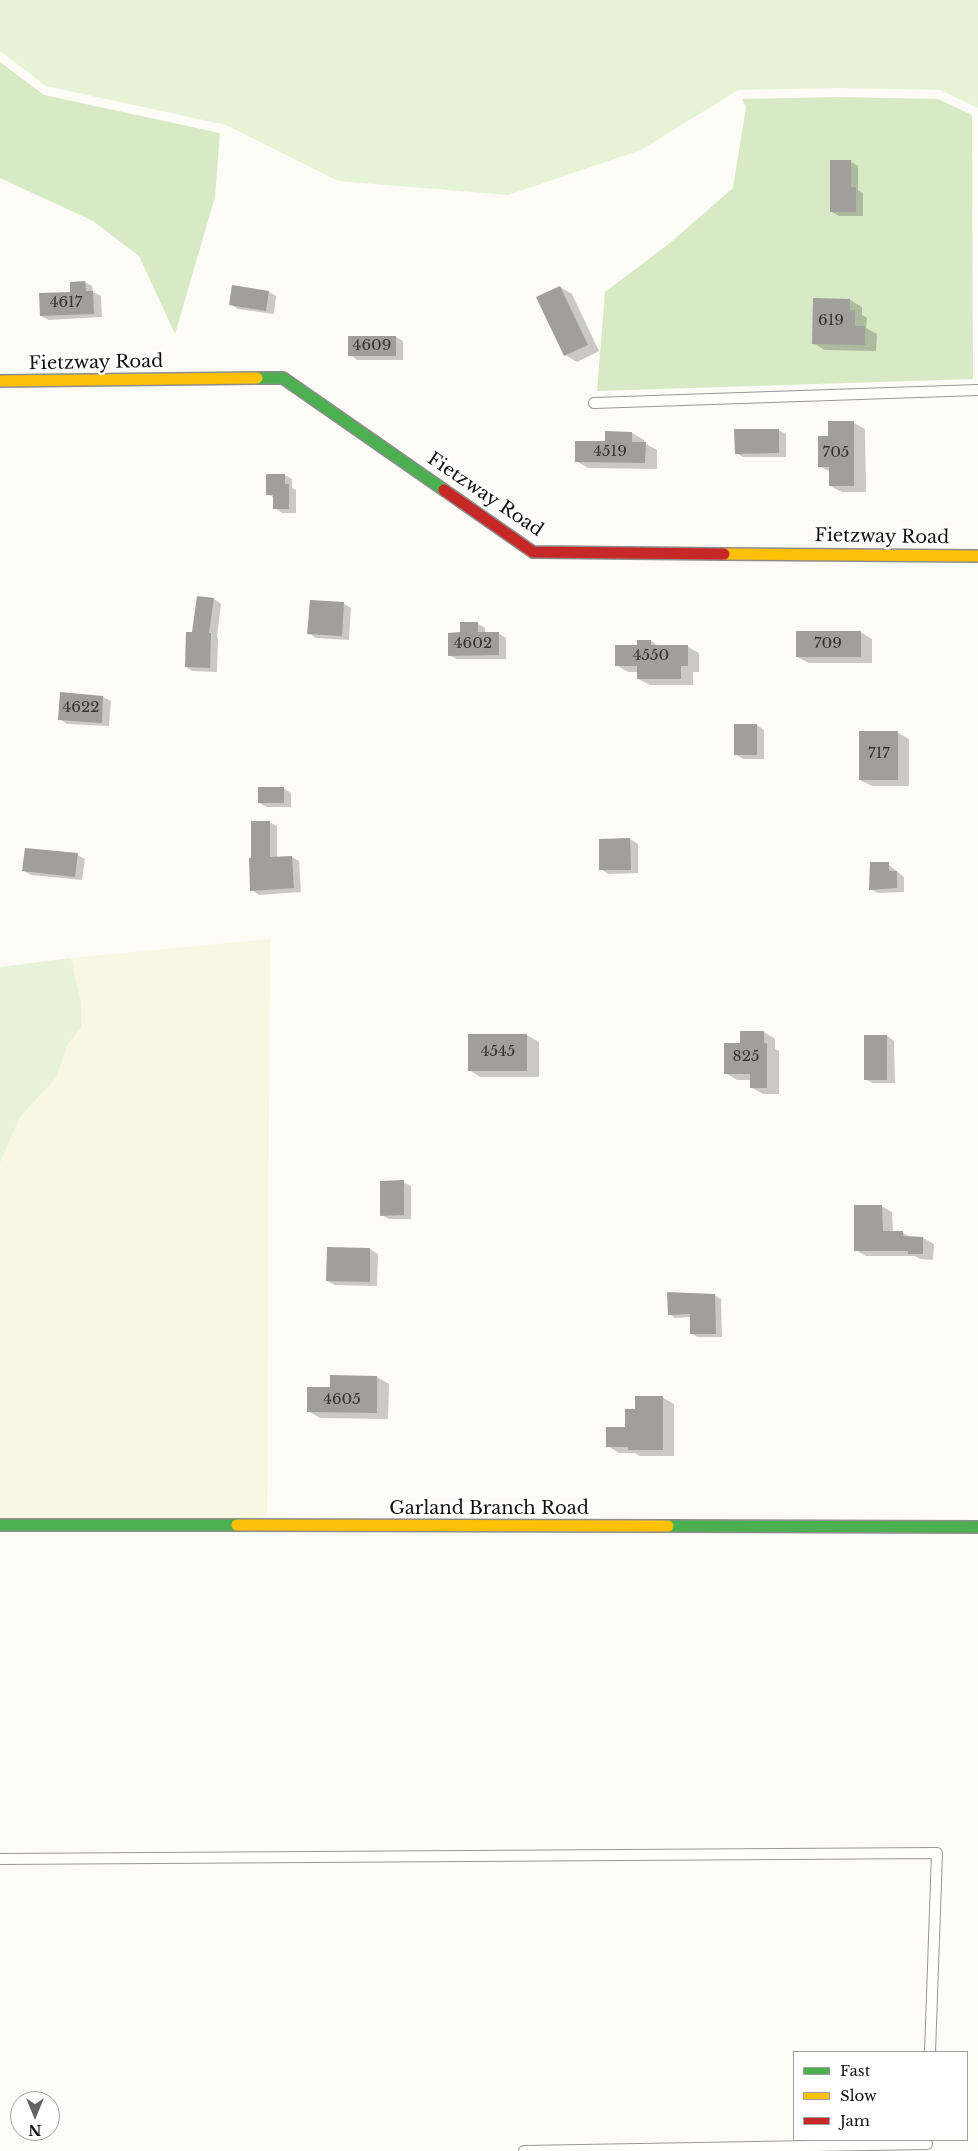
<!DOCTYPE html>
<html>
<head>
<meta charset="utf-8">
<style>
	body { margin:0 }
	#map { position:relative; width:978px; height:2151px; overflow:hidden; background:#fdfcf7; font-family:"Libre Baskerville",serif }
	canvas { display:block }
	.legend { position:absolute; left:793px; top:2051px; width:175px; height:90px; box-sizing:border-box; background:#fff; border:1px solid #a0a0a0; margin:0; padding:6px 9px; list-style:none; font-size:15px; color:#111 }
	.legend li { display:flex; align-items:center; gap:10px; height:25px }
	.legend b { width:25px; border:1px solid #a0a0a0 }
	.north { position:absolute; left:10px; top:2091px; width:50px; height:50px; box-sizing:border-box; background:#fff; border:1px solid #a0a0a0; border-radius:50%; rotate:180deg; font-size:14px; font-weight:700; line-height:20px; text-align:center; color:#111 }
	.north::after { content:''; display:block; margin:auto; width:18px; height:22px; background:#646362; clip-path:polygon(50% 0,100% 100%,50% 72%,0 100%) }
</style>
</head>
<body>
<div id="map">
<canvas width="978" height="2151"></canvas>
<ul class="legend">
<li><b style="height:6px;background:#4caf50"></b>Fast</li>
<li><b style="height:6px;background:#ffc107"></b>Slow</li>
<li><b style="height:6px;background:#c62828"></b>Jam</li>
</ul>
<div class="north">N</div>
</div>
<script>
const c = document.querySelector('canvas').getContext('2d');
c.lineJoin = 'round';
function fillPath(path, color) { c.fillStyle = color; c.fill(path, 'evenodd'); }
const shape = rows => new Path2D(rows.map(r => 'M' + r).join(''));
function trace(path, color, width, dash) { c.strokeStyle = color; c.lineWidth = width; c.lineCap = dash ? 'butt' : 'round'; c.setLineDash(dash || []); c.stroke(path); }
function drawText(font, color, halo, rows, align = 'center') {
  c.font = font + ' "Libre Baskerville",serif'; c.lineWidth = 5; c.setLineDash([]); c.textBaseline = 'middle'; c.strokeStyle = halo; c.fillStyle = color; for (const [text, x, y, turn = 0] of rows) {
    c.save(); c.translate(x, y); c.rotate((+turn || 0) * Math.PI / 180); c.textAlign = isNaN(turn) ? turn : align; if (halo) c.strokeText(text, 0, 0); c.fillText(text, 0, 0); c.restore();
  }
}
fillPath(shape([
	[270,939,267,1525,0,1524,0,1163,20,1117,56,1078,68,1044,81,1028,81,1002,71,958]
]), '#f9f7e4');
fillPath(shape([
	[0,0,978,0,978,108,940,90,839,88,738,90,641,150,508,195,338,181,226,125,46,86,0,51],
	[71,958,81,1002,81,1028,68,1044,56,1078,20,1117,0,1163,0,967]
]), '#e7f3d7');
fillPath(shape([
	[0,62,44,95,220,133,215,197,175,334,139,256,93,221,0,178],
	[839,97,938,99,972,115,973,379,597,391,605,292,671,242,733,188,746,107,742,99]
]), '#d8eac5');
fillPath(shape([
	[850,161,858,166,858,190,863,193,863,216,839,216,832,212],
	[85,282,92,286,93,292,101,296,102,317,49,320,41,316],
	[560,287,572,294,599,351,577,362,565,355],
	[269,292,276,296,274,314,238,309,230,304],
	[814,300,850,300,862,307,862,315,867,318,866,328,877,334,876,351,825,350,813,343],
	[396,337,403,341,403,360,357,360,350,355],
	[854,423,865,429,866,492,842,492,830,486,830,472,819,466,830,437],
	[778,430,786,434,786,457,743,457,736,453],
	[632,433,644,440,644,443,657,450,657,469,588,468,576,461,606,443],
	[285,475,292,479,292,488,296,490,296,513,282,513,275,508,275,498,268,494],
	[214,599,221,604,217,637,218,638,217,672,193,671,186,667,193,633],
	[343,603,351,608,349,640,316,638,309,633],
	[477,623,485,628,485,633,498,633,506,638,506,659,457,659,449,655,462,633],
	[860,632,872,639,872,663,809,663,797,657],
	[651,641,660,647,688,647,699,653,699,672,693,672,693,685,650,685,638,679,638,672,628,672,616,665,638,647],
	[61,694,103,697,111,701,109,726,67,724,60,719],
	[757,725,764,730,764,759,743,759,735,754],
	[897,732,909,739,909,786,872,786,860,780],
	[283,788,291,793,291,807,267,807,259,803],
	[269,822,277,826,277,858,292,857,299,861,301,892,259,895,252,890],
	[630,839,638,844,638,873,608,874,601,869],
	[77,855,85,859,82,880,31,875,24,871],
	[888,864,904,877,904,892,878,893,870,889],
	[764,1032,775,1039,775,1049,779,1051,779,1094,763,1094,752,1088,752,1080,737,1080,725,1073,741,1044],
	[469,1035,527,1035,539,1042,539,1077,480,1077,469,1070],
	[887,1036,894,1041,895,1083,873,1083,865,1079],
	[403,1182,411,1186,411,1219,389,1219,381,1215],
	[881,1206,892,1212,893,1233,903,1233,911,1237,923,1238,934,1244,933,1260,920,1259,915,1256,866,1256,856,1250],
	[328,1248,370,1249,378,1254,377,1286,335,1285,327,1281],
	[714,1295,721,1299,722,1337,697,1337,691,1333,691,1317,675,1318,669,1314],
	[331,1377,377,1377,389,1384,388,1419,320,1418,308,1411,331,1389],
	[662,1397,674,1404,674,1456,640,1456,635,1453,619,1453,608,1446,626,1428,637,1411]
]), '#0003');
fillPath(shape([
	[830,160,851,160,851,187,856,187,856,212,830,212],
	[85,281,86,291,93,291,94,314,40,316,39,293,70,292,70,282],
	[232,285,269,291,266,311,229,305],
	[560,286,588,345,564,356,536,297],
	[813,298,850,299,850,310,855,310,855,326,865,326,865,345,812,344],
	[348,336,396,336,396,356,348,356],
	[828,421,854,421,854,486,829,486,829,467,818,467,818,436,828,436],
	[734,429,779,429,779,453,735,454],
	[605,431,632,432,632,442,646,442,645,463,575,462,575,441,605,441],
	[266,474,285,474,285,484,289,484,289,509,273,509,273,495,266,495],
	[197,596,214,598,209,633,211,633,210,668,185,667,186,632,192,632],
	[310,600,344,602,342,636,307,634],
	[460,622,478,622,478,632,499,632,499,655,448,656,448,633,460,632],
	[796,631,861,631,861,657,796,657],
	[637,640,651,640,651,645,688,645,688,666,681,666,681,679,637,679,637,666,615,666,615,645,637,645],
	[60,692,103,696,102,723,58,720],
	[734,724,757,724,757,755,734,755],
	[859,731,898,731,898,780,859,780],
	[258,787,284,787,284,803,258,803],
	[251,821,270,821,270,857,292,856,294,888,250,891,249,858,251,858],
	[630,838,631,870,599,870,599,839],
	[25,848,78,853,75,877,22,871],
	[870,862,889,862,889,871,897,871,897,888,869,890],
	[740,1031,764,1031,764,1043,767,1043,767,1088,750,1088,750,1074,724,1074,724,1043,740,1043],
	[468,1034,527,1034,527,1071,468,1071],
	[864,1035,887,1035,887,1080,864,1080],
	[404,1180,404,1215,380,1216,380,1181],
	[854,1205,882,1205,883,1231,903,1231,903,1236,923,1237,923,1254,908,1254,908,1251,854,1251],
	[327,1247,370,1248,370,1282,326,1281],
	[667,1292,715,1294,716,1334,690,1334,690,1314,668,1315],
	[330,1375,377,1376,377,1413,307,1412,307,1387,330,1387],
	[635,1396,663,1396,663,1450,628,1450,628,1447,606,1447,606,1427,625,1427,625,1409,635,1409]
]), '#a19f9c');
const lane = shape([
	[594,403,978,390],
	[0,1859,937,1853,930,2052],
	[524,2151,927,2144]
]);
const fast = shape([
	[257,378,283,378,444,490],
	[0,1525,237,1525],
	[668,1526,978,1527]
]);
const slow = shape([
	[0,381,257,378],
	[724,554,978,556],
	[237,1525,668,1526]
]);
const jam = shape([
	[444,490,533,552,724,554]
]);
trace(lane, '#979795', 12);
trace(fast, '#8e8d8b', 14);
trace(slow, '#8e8d8b', 14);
trace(jam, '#8e8d8b', 14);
trace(lane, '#fffffe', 10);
trace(fast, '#4caf50', 11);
trace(slow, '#ffc107', 11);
trace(jam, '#c62828', 11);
drawText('15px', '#353434', null, [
	["4617",66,303],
	["619",831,321],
	["4609",372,346],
	["4519",610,452],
	["705",836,453],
	["4602",473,644],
	["709",828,644],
	["4550",651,656],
	["4622",81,708],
	["717",879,754],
	["4545",498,1052],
	["825",746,1057],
	["4605",342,1400]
]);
drawText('18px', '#111', '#fff', [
	["Fietzway Road",96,363,-1],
	["Fietzway Road",485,495,34],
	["Fietzway Road",882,537,1],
	["Garland Branch Road",489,1509]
]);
</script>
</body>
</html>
